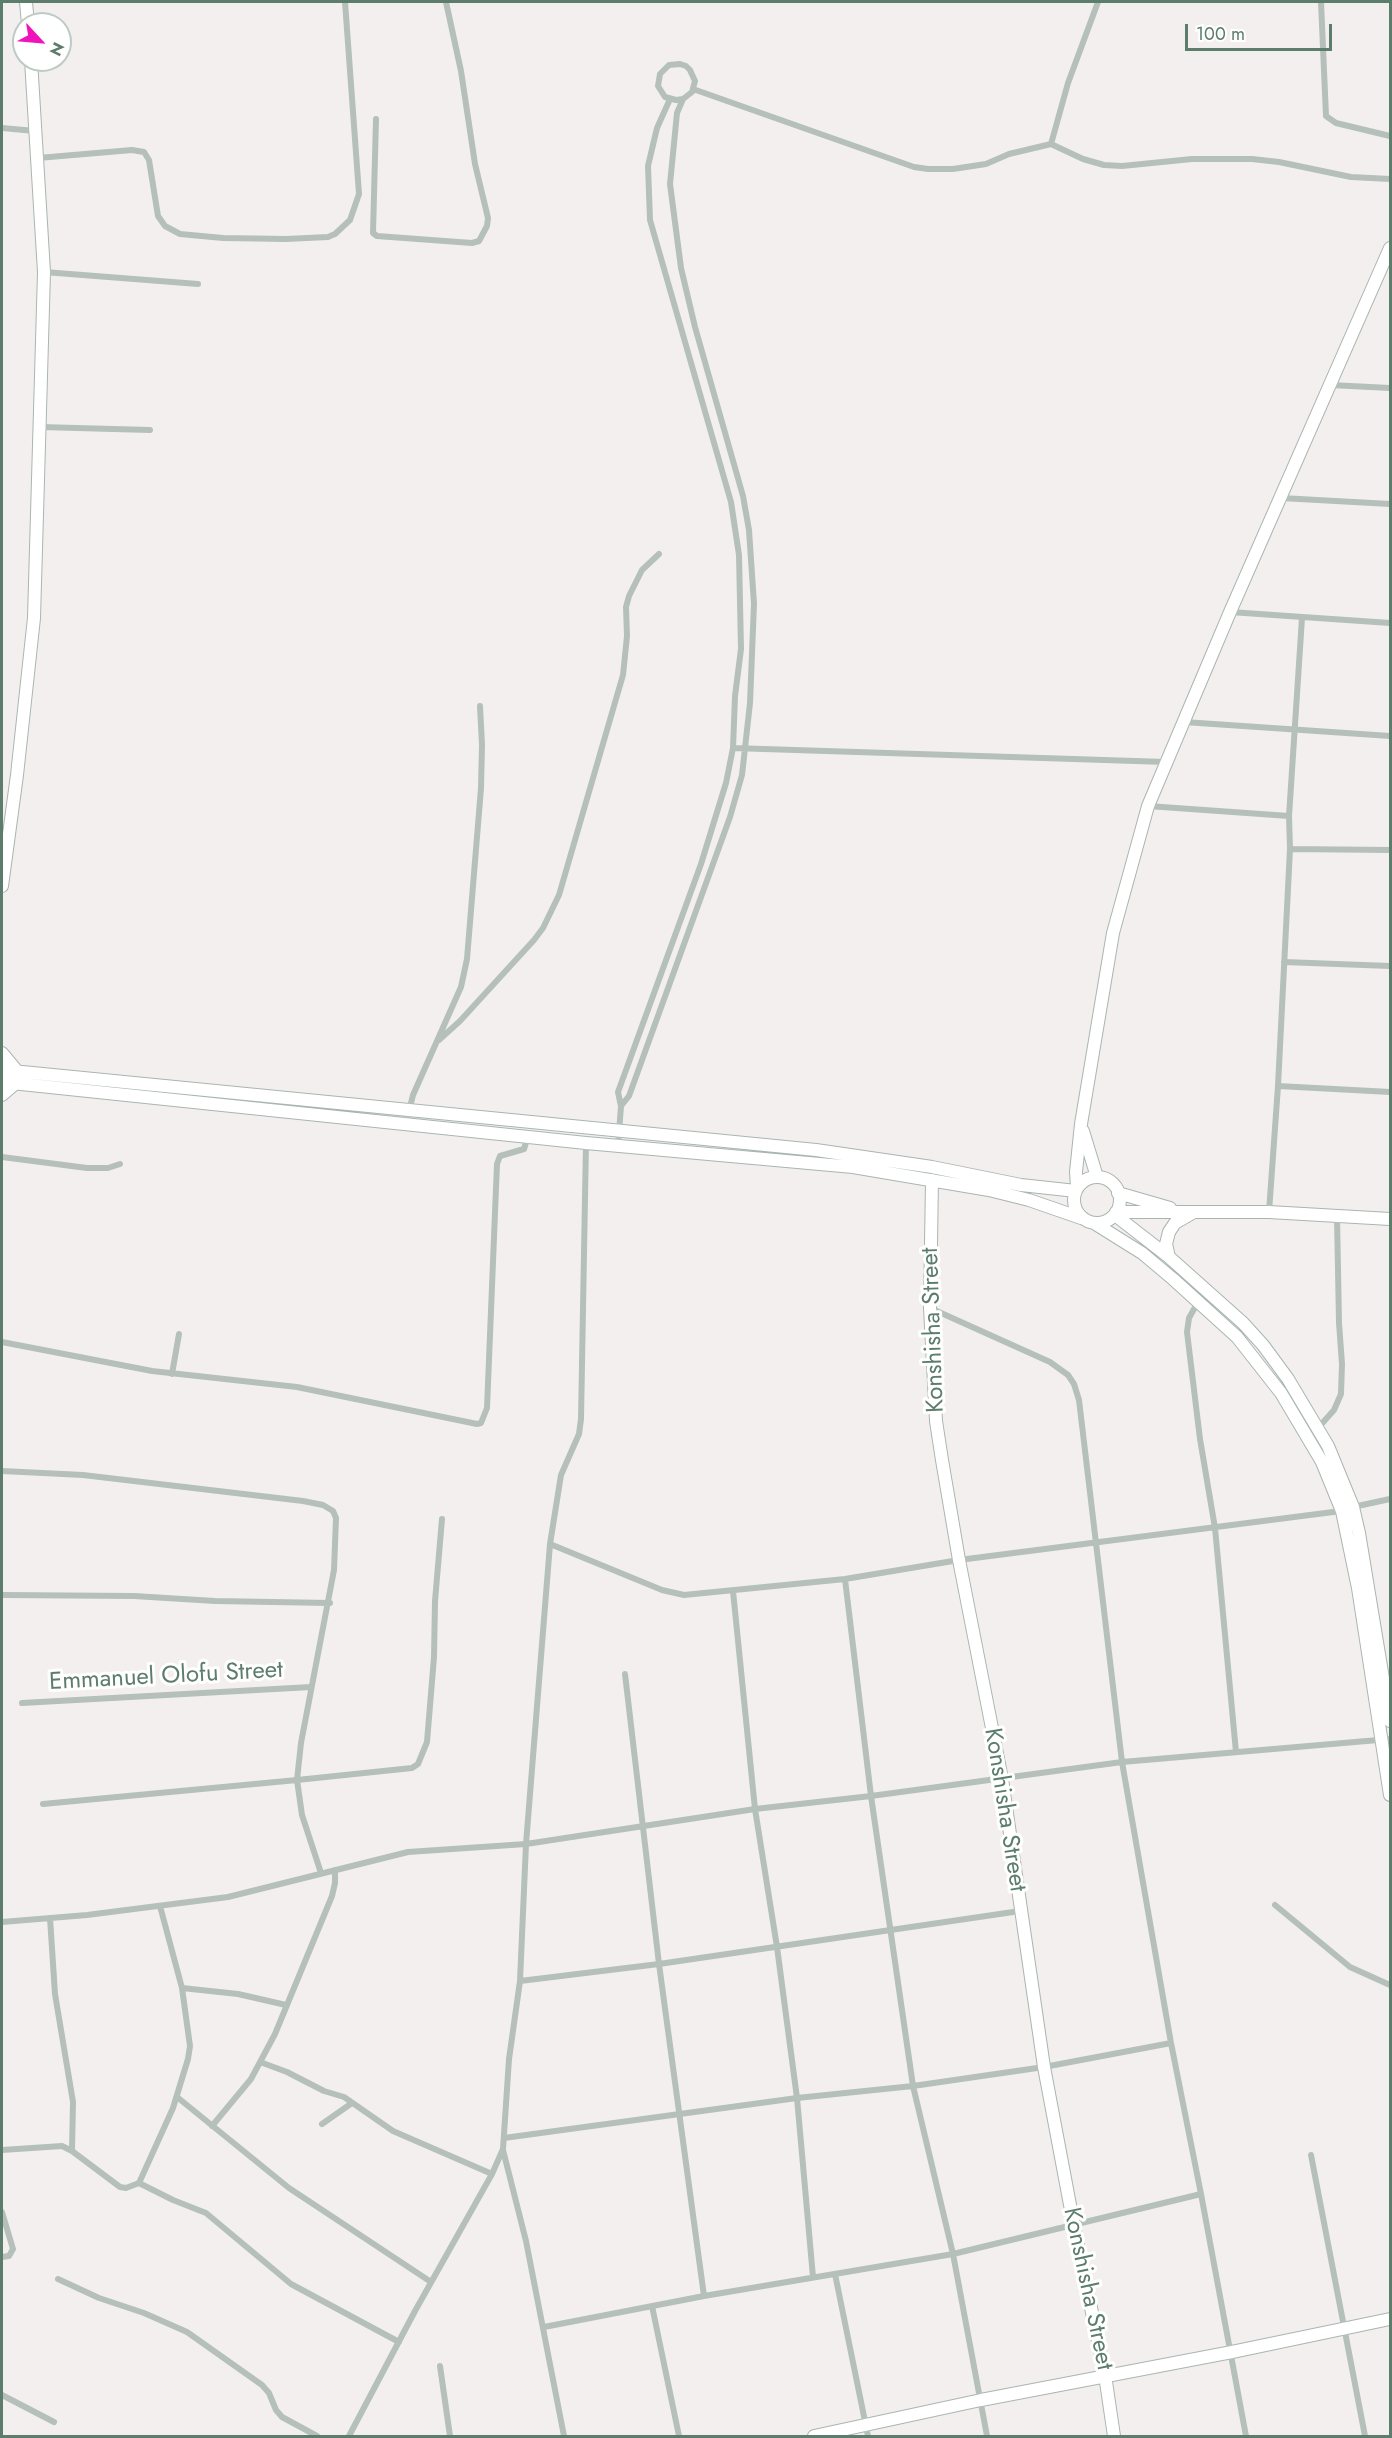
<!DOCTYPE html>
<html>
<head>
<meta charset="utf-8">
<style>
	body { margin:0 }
	#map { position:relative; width:1392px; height:2438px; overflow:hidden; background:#f4efef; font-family:Jost,sans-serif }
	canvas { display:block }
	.frame { position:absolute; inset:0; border:3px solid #5c7d6b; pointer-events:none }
	.north { position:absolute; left:12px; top:12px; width:60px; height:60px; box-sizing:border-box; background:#fff; border:2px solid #becbc4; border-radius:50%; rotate:116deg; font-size:16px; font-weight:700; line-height:24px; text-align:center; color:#5c7d6b }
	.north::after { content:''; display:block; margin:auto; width:21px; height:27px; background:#f013bc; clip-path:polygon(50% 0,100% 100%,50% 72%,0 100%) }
	.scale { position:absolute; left:1185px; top:24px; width:147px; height:27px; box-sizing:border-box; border:3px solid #5c7d6b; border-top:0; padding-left:8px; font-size:18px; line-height:21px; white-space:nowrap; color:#5c7d6b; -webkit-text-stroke:4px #fff; paint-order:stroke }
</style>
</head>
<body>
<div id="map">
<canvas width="1392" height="2438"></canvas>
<div class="frame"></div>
<div class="north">N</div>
<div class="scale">100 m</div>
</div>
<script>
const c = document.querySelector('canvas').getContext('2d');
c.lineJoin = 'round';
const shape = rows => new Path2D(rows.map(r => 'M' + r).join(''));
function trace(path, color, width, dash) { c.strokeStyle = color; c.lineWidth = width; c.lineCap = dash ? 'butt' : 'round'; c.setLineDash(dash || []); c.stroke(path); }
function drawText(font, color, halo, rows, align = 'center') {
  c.font = font + ' Jost,sans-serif'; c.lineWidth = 6; c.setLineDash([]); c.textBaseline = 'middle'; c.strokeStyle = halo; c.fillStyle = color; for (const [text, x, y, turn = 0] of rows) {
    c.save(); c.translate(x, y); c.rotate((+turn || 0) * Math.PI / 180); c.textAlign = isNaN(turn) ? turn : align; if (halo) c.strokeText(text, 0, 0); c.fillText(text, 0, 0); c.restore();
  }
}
const secondary = shape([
	[26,2,28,24],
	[2,886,17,775,34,618,44,272,31,60],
	[2,1053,17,1071],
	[2,1070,816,1150,932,1167,1021,1185,1076,1191],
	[2,1082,586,1143,853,1167,989,1190,1029,1200,1081,1218],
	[2,1095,16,1083],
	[1083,1131,1097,1177],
	'1074 1200a23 23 0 1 1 46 0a23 23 0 1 1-46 0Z',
	[932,1180,930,1308,936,1421,942,1460,959,1560,1002,1779,1044,2067,1074,2226,1105,2375,1114,2436],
	[1077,1188,1076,1172,1081,1124,1113,933,1148,806,1230,612,1390,248],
	[1118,1193,1170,1208],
	[1116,1212,1269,1212,1390,1219],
	[1115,1215,1169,1257,1243,1323,1263,1345,1288,1379,1328,1446,1353,1507,1359,1533,1390,1721],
	[1094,1223,1142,1253,1173,1279,1237,1337,1281,1393,1322,1462,1342,1511,1358,1588,1390,1795],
	[1169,1257,1166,1244,1169,1232,1175,1223,1194,1212],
	[814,2436,981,2400,1232,2352,1390,2319]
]);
trace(secondary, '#a9b6af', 14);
trace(shape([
	[1321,2,1326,116,1336,123,1390,136],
	[693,89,914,167,928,169,953,169,986,164,1009,154,1051,144,1083,159,1104,165,1122,166,1192,159,1252,159,1279,162,1351,177,1390,179],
	[376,119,373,233,377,236,472,243,479,241,487,226,488,218,475,164,461,71,446,2],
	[2,128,35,131],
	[1051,144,1068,83,1098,2],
	[38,158,132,150,144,152,149,160,158,216,165,226,180,234,223,238,286,239,328,237,335,234,350,220,359,194,345,2],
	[44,272,198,284],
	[1330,385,1390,388],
	[40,427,150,430],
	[1281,498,1390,504],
	[1230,612,1390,623],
	[1184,722,1390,736],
	[733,748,1166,762],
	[1148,806,1289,816],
	[1290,849,1390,850],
	[1284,962,1390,966],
	[439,1040,460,1021,534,940,543,928,559,895,623,675,627,636,626,607,629,596,642,570,659,554],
	[1278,1086,1390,1092],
	[621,1106,629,1096,730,817,742,775,750,703,754,604,749,530,743,496,695,327,681,268,670,184,677,113,683,99,692,92,695,81,690,70,686,66,680,64,669,65,660,74,658,86,665,97,676,100,683,99],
	[406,1123,413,1095,461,987,467,959,481,788,482,745,480,706],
	[618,1146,621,1106,618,1092,701,864,726,783,733,748,735,696,741,649,739,555,731,502,650,220,648,166,657,128,670,99],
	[2,1157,87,1168,108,1168,120,1164],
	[1269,1212,1278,1086,1290,849,1289,816,1302,618],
	[1198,1302,1189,1318,1187,1332,1200,1439,1215,1528,1236,1752],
	[930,1308,1050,1362,1068,1375,1074,1384,1079,1400,1122,1762,1171,2043,1201,2194,1246,2436],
	[2,1342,152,1371,297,1387,477,1424,481,1423,487,1408,497,1164,500,1156,524,1149,528,1136],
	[172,1374,179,1334],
	[1318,1428,1334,1410,1341,1394,1342,1364,1339,1323,1337,1216],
	[2,1471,83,1475,303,1501,323,1505,333,1511,336,1518,334,1570,301,1743,297,1780,302,1815,321,1873],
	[1353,1507,1390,1499],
	[550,1544,662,1590,684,1595,845,1579,959,1560,1341,1511],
	[845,1579,871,1796,913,2086,953,2254,987,2436],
	[733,1591,755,1809,777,1947,797,2098,813,2277],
	[2,1595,134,1596,215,1601,330,1603],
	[625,1674,659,1964,704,2296],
	[22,1703,311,1687],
	[43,1804,297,1780,412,1768,418,1764,427,1742,434,1657,435,1601,442,1519],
	[1275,1905,1350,1967,1390,1985],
	[50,1918,55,1994,73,2102,72,2151],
	[2,1922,87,1915,228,1897,408,1852,526,1844,755,1809,871,1796,1122,1762,1390,1739],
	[520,1981,659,1964,1020,1911],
	[182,1988,238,1994,286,2005],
	[260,2062,287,2072,324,2091,344,2097,393,2131,492,2174],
	[177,2097,289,2188,431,2282],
	[322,2124,352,2103],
	[212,2126,251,2079,275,2034,332,1896,335,1883,335,1870],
	[504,2138,797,2098,913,2086,1044,2067,1171,2043],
	[2,2150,62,2146,72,2151,120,2187,126,2188,139,2183,173,2108,188,2059,190,2046,182,1988,160,1906],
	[503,2150,526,2241,564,2436],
	[1311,2155,1365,2436],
	[139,2183,173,2200,206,2213,291,2284,399,2342],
	[2,2212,13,2249,9,2256,2,2257],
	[835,2274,868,2436],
	[58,2279,99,2298,144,2313,187,2332,262,2385,269,2393,276,2410,282,2417,317,2436],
	[652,2306,679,2436],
	[544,2327,704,2296,953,2254,1201,2194],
	[440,2366,450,2436],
	[2,2395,54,2422],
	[349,2436,415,2311,492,2174,503,2149,509,2059,520,1981,526,1844,550,1544,561,1475,579,1434,581,1419,586,1143]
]), '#b4c0b9', 6);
trace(secondary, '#fff', 12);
drawText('24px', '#5c7d6b', '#fff', [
	["Konshisha Street",934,1330,-92],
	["Emmanuel Olofu Street",166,1677,-3],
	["Konshisha Street",1004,1810,81],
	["Konshisha Street",1087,2289,78]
]);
</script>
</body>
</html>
